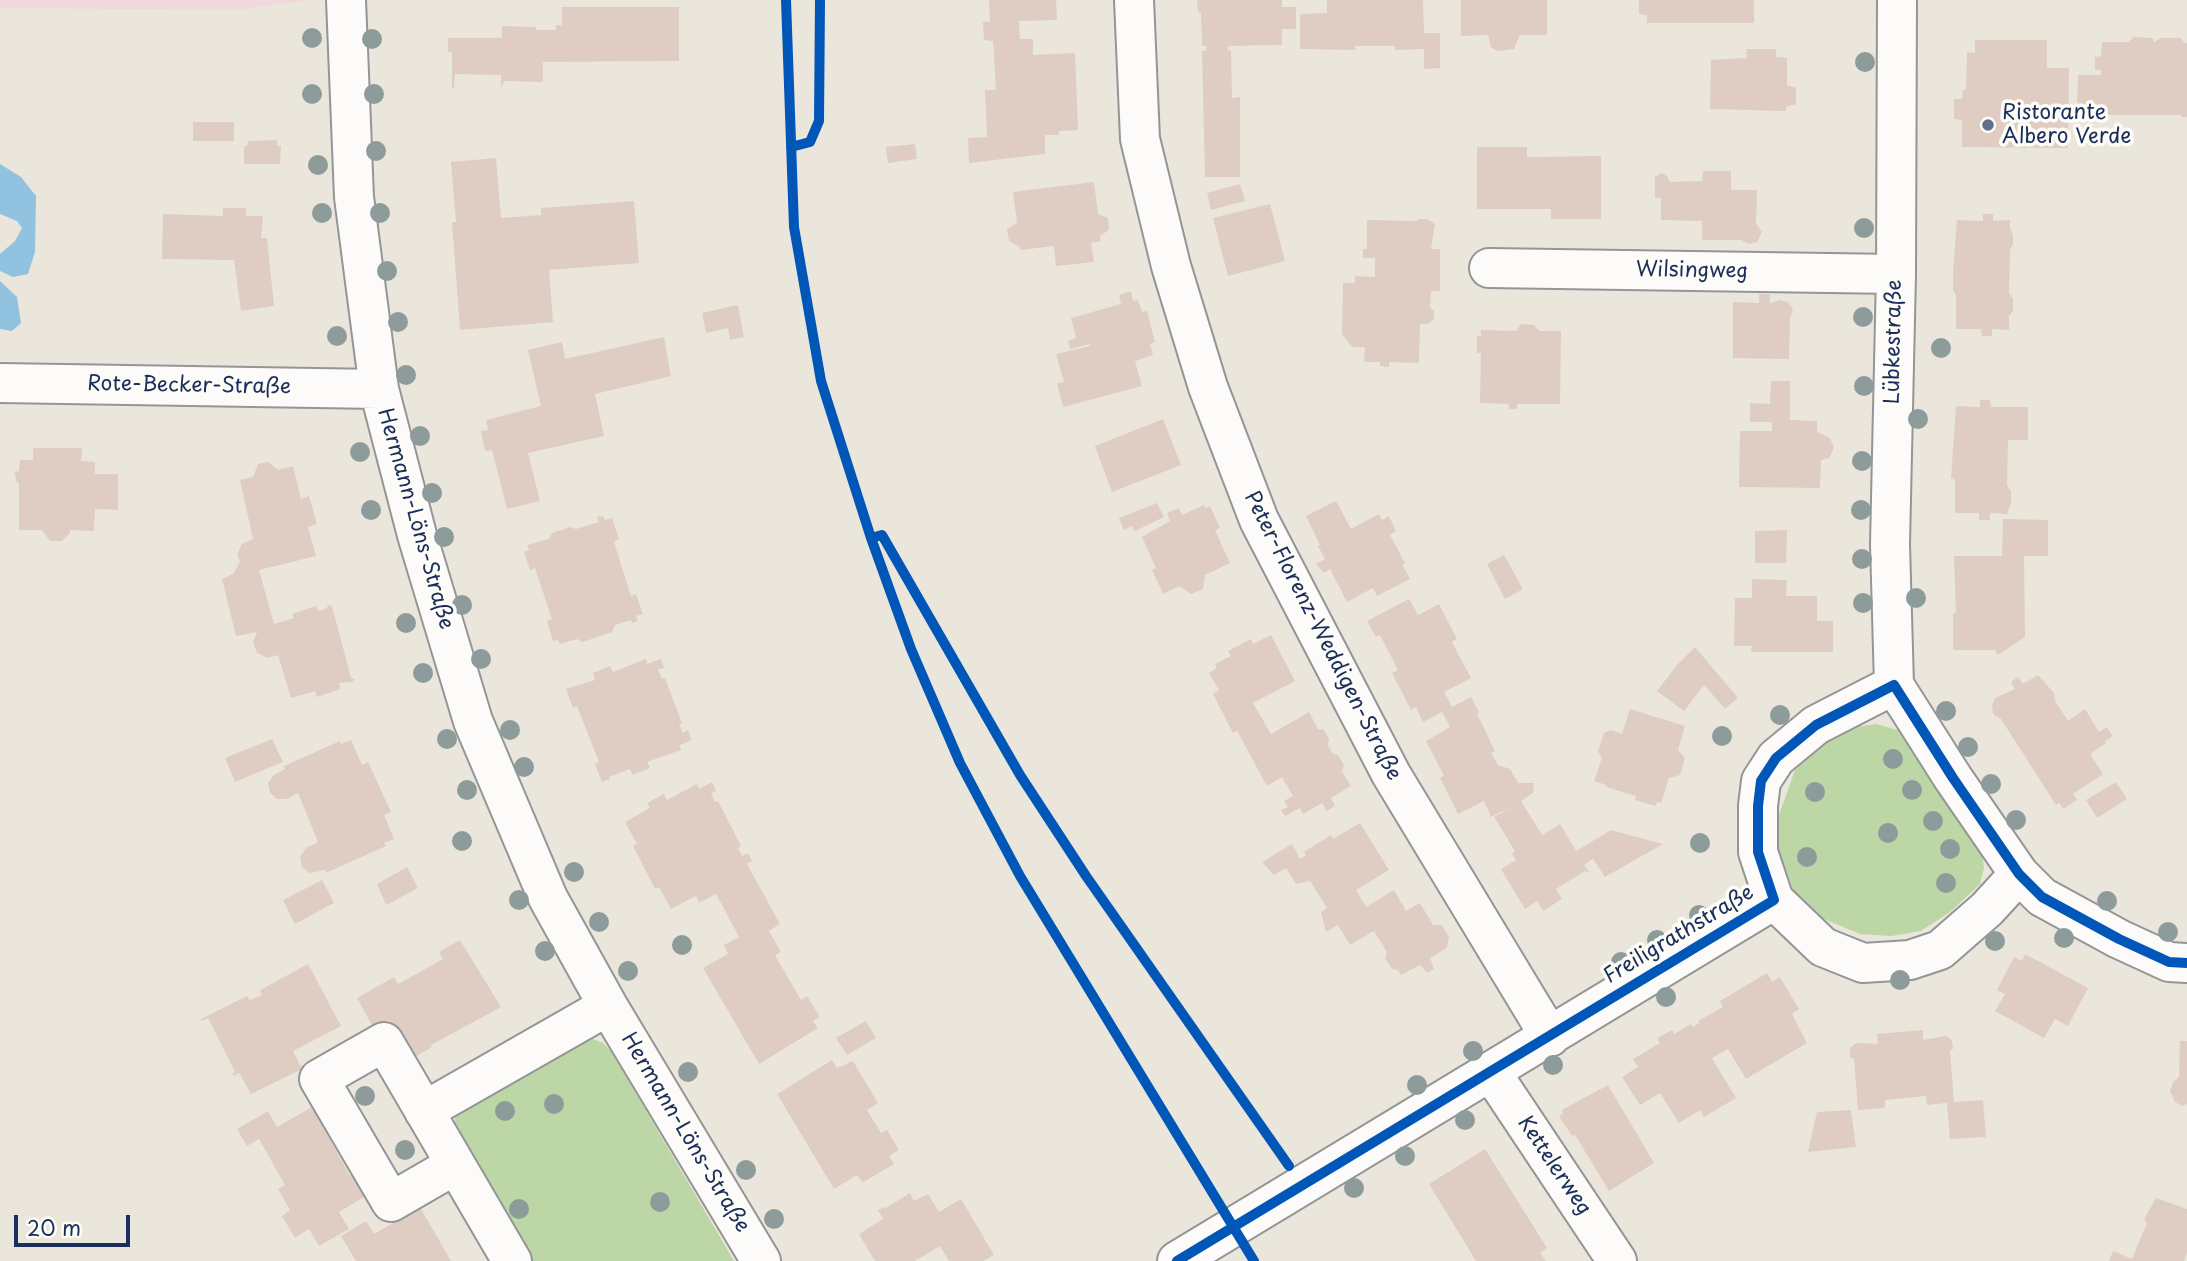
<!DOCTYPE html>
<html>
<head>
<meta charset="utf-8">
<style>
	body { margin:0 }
	#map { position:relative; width:2187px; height:1261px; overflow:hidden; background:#ebe6db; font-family:"Playpen Sans",sans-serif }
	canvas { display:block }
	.scale { position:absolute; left:14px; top:1215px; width:116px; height:32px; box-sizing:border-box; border:4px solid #1b2f5e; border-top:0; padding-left:9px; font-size:21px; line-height:24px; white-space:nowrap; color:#1b2f5e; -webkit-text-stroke:5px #fdfcf7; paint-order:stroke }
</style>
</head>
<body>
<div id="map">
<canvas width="2187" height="1261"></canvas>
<div class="scale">20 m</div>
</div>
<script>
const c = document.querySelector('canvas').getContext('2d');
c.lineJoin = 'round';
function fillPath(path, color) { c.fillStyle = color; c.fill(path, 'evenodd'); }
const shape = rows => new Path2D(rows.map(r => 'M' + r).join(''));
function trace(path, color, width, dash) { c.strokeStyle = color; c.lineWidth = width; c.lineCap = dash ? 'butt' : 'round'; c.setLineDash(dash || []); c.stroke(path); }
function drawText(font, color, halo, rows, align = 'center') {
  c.font = font + ' "Playpen Sans",sans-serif'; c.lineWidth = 7; c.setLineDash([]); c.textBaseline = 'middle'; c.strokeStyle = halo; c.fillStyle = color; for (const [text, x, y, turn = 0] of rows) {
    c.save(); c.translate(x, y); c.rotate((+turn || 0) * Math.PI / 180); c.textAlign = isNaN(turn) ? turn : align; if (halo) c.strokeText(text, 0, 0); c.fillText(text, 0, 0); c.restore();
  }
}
fillPath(shape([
	[0,0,310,0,238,10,0,8]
]), '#f0d9da');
fillPath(shape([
	[1876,724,1901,731,1982,853,1984,868,1980,884,1950,912,1921,931,1891,936,1860,934,1824,919,1794,892,1779,851,1779,815,1795,770,1822,746,1855,727],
	[581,1039,593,1039,603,1043,611,1051,734,1261,530,1261,454,1129,455,1118,458,1109]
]), '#bcd6a5');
fillPath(shape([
	[0,164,21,177,36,196,35,252,28,274,13,277,0,271,0,254,15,241,22,228,17,221,0,214],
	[0,281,17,297,21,323,12,331,0,329]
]), '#91c3e0');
fillPath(shape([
	[989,0,1056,0,1057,20,1019,21,1020,39,1033,39,1033,55,1075,53,1078,130,1059,131,1059,135,1045,135,1045,154,969,163,968,138,987,137,985,90,996,90,993,41,984,40,983,22,990,22],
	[1197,0,1282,0,1282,7,1296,7,1296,29,1282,29,1282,45,1228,46,1228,50,1231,51,1232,98,1240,97,1240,177,1205,177,1202,51,1206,51,1207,46,1202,46,1201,13,1198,12],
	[1327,0,1423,0,1424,33,1440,33,1440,68,1424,69,1424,49,1395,50,1395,46,1355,46,1356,50,1300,49,1300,14,1327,13],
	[1461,0,1547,0,1547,35,1520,35,1514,49,1497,51,1491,47,1488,35,1461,36],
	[1639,0,1754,0,1754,23,1647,23,1647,15,1639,14],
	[562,7,679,7,679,61,543,62,543,82,504,81,501,88,501,75,455,74,454,88,452,88,452,52,448,52,448,38,502,38,502,26,536,27,536,30,556,30,556,25,562,25],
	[2133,37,2152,38,2154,42,2161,38,2181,38,2184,43,2187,43,2187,117,2181,117,2181,115,2102,115,2102,113,2096,113,2096,105,2077,107,2078,75,2101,75,2101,70,2095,70,2095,57,2101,56,2102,42,2129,42],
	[1975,40,2047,40,2047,68,2069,68,2068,148,1962,147,1962,120,1954,119,1954,99,1962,99,1963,90,1966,90,1967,52,1975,53],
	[1746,49,1776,49,1776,57,1787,58,1787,85,1796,88,1796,104,1786,107,1786,111,1710,109,1711,60,1747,58],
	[193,122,234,122,234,141,193,141],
	[277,140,277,146,281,146,280,164,244,164,244,146,247,146,248,141],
	[915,144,917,159,888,163,886,147],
	[1477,147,1527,147,1527,157,1601,156,1601,219,1551,219,1551,209,1477,209],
	[496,158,501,218,541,215,541,208,634,201,639,263,549,270,553,322,460,330,452,222,456,222,451,162],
	[1703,171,1731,171,1731,190,1757,190,1756,223,1762,232,1757,242,1749,244,1741,240,1702,240,1702,221,1661,220,1661,198,1655,198,1655,177,1662,173,1667,176,1670,182,1702,181],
	[1094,182,1098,214,1108,218,1109,230,1100,236,1101,241,1091,243,1094,262,1056,266,1054,246,1020,250,1020,247,1009,241,1007,229,1017,223,1013,192],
	[1240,184,1245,201,1211,210,1207,193],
	[1270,204,1285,261,1228,276,1213,218],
	[223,208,246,208,246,216,263,216,261,238,267,238,274,306,241,311,234,260,162,259,163,214,223,216],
	[1983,214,1993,214,1993,221,2010,220,2010,228,2013,235,2013,244,2010,250,2009,293,2013,299,2013,311,2009,316,2009,330,1992,329,1992,336,1982,336,1981,329,1956,329,1956,295,1953,291,1953,272,1957,220,1983,221],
	[1420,219,1427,219,1435,224,1431,249,1440,249,1440,291,1431,291,1430,307,1434,311,1434,319,1427,324,1420,324,1419,363,1389,362,1389,367,1380,366,1380,362,1364,362,1365,347,1352,347,1342,334,1343,283,1355,283,1355,276,1375,277,1375,258,1363,258,1363,249,1367,249,1367,220,1416,221],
	[1131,291,1133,301,1138,300,1142,312,1147,311,1155,342,1150,344,1153,355,1135,361,1142,386,1063,407,1057,383,1064,382,1056,354,1090,346,1090,344,1070,349,1068,341,1076,338,1071,318,1121,304,1119,295],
	[1759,294,1770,294,1770,303,1780,300,1788,302,1793,309,1790,319,1789,359,1733,358,1733,302,1759,303],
	[738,305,744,337,730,340,728,328,706,333,702,313],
	[1521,324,1534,325,1539,331,1561,331,1560,404,1517,404,1517,409,1509,409,1509,404,1480,403,1481,353,1477,353,1477,336,1481,337,1481,330,1516,331],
	[664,337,671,376,595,394,604,436,528,453,540,501,507,509,492,450,485,451,481,431,488,430,486,420,541,406,528,350,562,342,565,359],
	[1771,381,1790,381,1790,420,1817,421,1817,432,1830,438,1834,448,1829,458,1821,460,1820,488,1739,487,1740,431,1772,431,1772,422,1750,422,1750,403,1770,404],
	[1980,400,1990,400,1991,407,2028,407,2028,440,2008,440,2007,485,2011,491,2011,503,2007,514,1990,513,1990,520,1979,520,1979,513,1955,513,1955,480,1951,478,1956,406,1980,407],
	[1163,419,1181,465,1112,492,1095,446],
	[33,448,82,448,81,461,95,462,95,474,118,474,118,510,95,509,94,531,70,530,70,533,62,541,50,541,42,530,19,530,19,483,16,481,15,472,19,471,20,460,33,460],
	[268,462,278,470,293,466,301,499,309,496,317,524,308,527,316,556,259,570,274,624,294,618,292,614,316,606,318,611,327,608,328,605,332,606,351,678,355,679,352,682,339,683,340,689,317,697,315,691,291,698,278,655,268,658,257,653,253,642,257,632,236,636,222,579,233,574,240,562,237,554,242,544,253,539,240,480,253,477,258,464],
	[1336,501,1351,529,1379,514,1382,520,1389,516,1396,531,1390,535,1405,563,1402,564,1410,579,1377,596,1373,588,1347,602,1330,569,1324,573,1316,564,1325,559,1318,546,1320,545,1306,516],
	[1157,503,1164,517,1135,531,1132,526,1124,530,1119,518],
	[1204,505,1205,508,1210,506,1220,528,1215,530,1230,563,1205,575,1203,589,1191,594,1179,586,1163,594,1152,570,1156,568,1142,537,1170,521,1167,513,1179,508,1182,515],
	[603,516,605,520,612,518,619,539,614,542,631,596,636,594,643,614,636,616,638,621,632,623,631,620,615,625,612,632,583,642,577,639,560,644,558,640,553,641,547,621,552,619,535,568,530,570,524,552,529,550,527,545,549,539,552,533,570,527,576,529,599,522,597,517],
	[2003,519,2048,520,2048,556,2024,556,2025,637,1998,655,1995,650,1953,650,1953,613,1956,613,1954,556,2002,556],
	[1787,530,1786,563,1755,563,1755,531],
	[1504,555,1523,589,1505,599,1487,564],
	[1752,579,1787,580,1786,596,1817,596,1817,621,1833,621,1833,652,1751,652,1752,646,1734,646,1735,598,1752,598],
	[1409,599,1418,615,1439,604,1457,639,1452,642,1471,678,1444,692,1452,707,1471,697,1479,712,1477,714,1495,751,1491,753,1498,765,1510,769,1518,783,1534,783,1533,793,1521,801,1542,835,1560,824,1576,851,1611,830,1663,844,1605,877,1593,859,1584,865,1590,873,1585,871,1556,889,1562,899,1543,911,1537,901,1525,909,1501,869,1516,860,1512,854,1515,851,1494,817,1511,807,1491,817,1484,801,1458,814,1440,778,1444,776,1426,741,1450,727,1442,712,1423,722,1416,707,1411,710,1392,673,1398,670,1380,635,1376,637,1367,621],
	[1271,635,1295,681,1253,703,1271,734,1309,712,1318,729,1324,730,1329,739,1328,746,1333,754,1338,755,1344,765,1342,771,1351,786,1331,798,1335,806,1327,811,1322,803,1303,814,1300,808,1285,816,1281,810,1288,807,1284,801,1293,796,1282,777,1267,786,1237,731,1233,733,1213,694,1219,690,1209,673,1217,668,1215,664,1231,656,1228,651,1251,639,1253,644],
	[1695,647,1738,698,1725,709,1704,685,1684,711,1657,691,1677,665],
	[646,659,647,664,661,659,664,668,658,670,662,679,665,678,682,723,679,724,683,733,688,730,692,740,680,745,681,750,647,762,650,768,633,775,630,769,609,777,610,779,602,782,595,764,599,762,577,706,573,708,566,689,595,680,593,673,610,666,613,672],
	[2038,675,2054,693,2055,701,2068,721,2085,709,2099,732,2107,727,2113,736,2105,741,2106,743,2090,754,2103,774,2073,794,2077,800,2063,809,2059,803,2056,805,2001,719,1993,714,1992,705,1995,698,2015,689,2011,682,2018,677,2023,684],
	[1630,709,1685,726,1678,750,1685,758,1680,775,1669,778,1661,803,1657,802,1656,806,1635,800,1636,796,1606,787,1606,785,1594,781,1602,758,1598,751,1604,733,1611,730,1622,734],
	[272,739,283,762,235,782,225,758],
	[351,740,362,765,368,762,391,812,384,815,394,839,384,843,386,846,326,873,325,870,310,873,302,867,300,857,306,848,318,842,298,793,287,799,277,799,270,793,268,783,274,775,285,769,284,766,340,741,341,744],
	[712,782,716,791,711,793,715,802,718,801,741,846,738,848,742,856,748,853,752,861,747,864,780,924,769,931,781,952,775,955,801,1000,807,996,820,1017,813,1021,818,1028,759,1064,703,968,728,954,724,945,739,937,722,905,716,894,699,903,696,896,671,909,659,887,655,889,633,846,637,844,625,822,650,808,647,803,664,794,667,800,697,784,699,789],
	[2116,782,2127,799,2097,818,2086,800],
	[1360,823,1389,870,1356,890,1366,907,1394,890,1406,911,1420,903,1433,925,1442,925,1449,937,1447,948,1430,958,1434,969,1427,973,1420,965,1401,975,1398,970,1392,969,1385,958,1387,952,1374,931,1350,945,1338,925,1326,932,1321,912,1327,908,1310,881,1296,884,1286,868,1274,875,1262,862,1292,844,1300,859,1306,855,1304,852,1331,835,1333,839],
	[407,867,418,888,386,905,377,884],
	[322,880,334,903,295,924,283,900],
	[460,940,501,1007,431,1045,432,1047,408,1061,403,1044,389,1020,374,1029,357,998,394,977,398,984,420,972,443,959,439,952],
	[2025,954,2088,988,2068,1026,2055,1019,2044,1038,1995,1011,2005,994,1997,990,2014,957,2022,961],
	[308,964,341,1026,293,1051,302,1069,251,1094,239,1073,234,1076,232,1074,235,1072,208,1018,202,1021,201,1019,247,996,250,1000,262,995,260,990],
	[1767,973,1772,982,1780,977,1799,1009,1792,1014,1807,1043,1746,1079,1728,1049,1712,1058,1736,1098,1704,1117,1700,1110,1679,1123,1660,1093,1640,1105,1622,1077,1638,1067,1633,1059,1660,1043,1657,1038,1672,1030,1674,1034,1691,1024,1693,1027,1699,1023,1698,1021,1723,1007,1720,1001],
	[866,1021,876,1038,847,1055,836,1038],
	[1923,1030,1923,1040,1946,1036,1952,1040,1953,1049,1950,1051,1954,1102,1983,1100,1986,1137,1950,1139,1947,1103,1927,1105,1926,1096,1885,1100,1885,1108,1858,1110,1854,1059,1850,1057,1850,1048,1856,1043,1878,1044,1877,1034],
	[2180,1041,2187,1041,2187,1104,2182,1106,2175,1102,2170,1091,2173,1082,2179,1077],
	[832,1060,837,1068,853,1061,878,1103,867,1110,881,1133,887,1130,899,1150,889,1156,894,1164,867,1180,863,1183,857,1175,834,1189,777,1094],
	[1608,1085,1654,1163,1609,1191,1575,1135,1572,1136,1559,1116,1563,1114,1562,1110],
	[312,1107,350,1176,356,1172,369,1194,339,1212,349,1229,319,1246,309,1229,295,1238,282,1216,290,1210,278,1189,285,1185,259,1139,247,1146,237,1129,268,1111,277,1127],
	[1851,1110,1856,1147,1808,1152,1817,1112],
	[1485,1149,1547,1248,1540,1253,1546,1261,1476,1261,1429,1184],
	[910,1193,914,1201,928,1194,939,1212,961,1199,994,1255,983,1261,949,1261,940,1246,915,1261,875,1261,859,1234,883,1219,878,1210,884,1207,884,1209],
	[2156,1198,2187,1209,2187,1252,2184,1261,2109,1261,2113,1251,2132,1259,2147,1223,2144,1219],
	[420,1207,451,1261,356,1261,341,1236,366,1221,374,1234]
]), '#dfcdc4');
const minor = shape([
	[346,0,354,197,379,389,417,535,473,721,548,898,608,1006,761,1261],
	[1134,0,1140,139,1171,266,1208,387,1259,520,1391,774,1550,1037],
	[1489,268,1896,274],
	[0,383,379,389],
	[1894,685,1890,544,1896,274,1897,0],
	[1894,685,1816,725,1776,758,1761,781,1758,806,1758,852,1774,900,1823,947,1863,963,1910,960,1940,950,1987,909,2019,874],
	[1894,685,1953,778,2019,874,2042,897,2119,939,2169,962,2187,963],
	[1491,1072,1617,1261],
	[424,1111,608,1006],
	[455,1165,391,1202,319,1079,384,1042,512,1261],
	[1177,1261,1774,900]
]);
trace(minor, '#949597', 42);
trace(minor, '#fcfbfa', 38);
trace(shape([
	[786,0,794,227,821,381,871,538,911,649,960,763,1020,876,1254,1261],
	[791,147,810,142,819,121,820,0],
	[871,538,882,535,1020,775,1086,876,1289,1166],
	[1177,1261,1774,900,1758,852,1758,806,1761,781,1776,758,1816,725,1894,685,1953,778,2019,874,2042,897,2119,939,2169,962,2187,963]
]), '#0057b8', 10);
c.fillStyle = '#8d9b9b';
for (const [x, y] of [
	[312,38],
	[372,39],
	[1865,62],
	[312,94],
	[374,94],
	[376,151],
	[318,165],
	[322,213],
	[380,213],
	[1864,228],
	[387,271],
	[1863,317],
	[398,322],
	[337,336],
	[1941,348],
	[406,375],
	[1864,386],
	[1918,419],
	[420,436],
	[360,452],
	[1862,461],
	[432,493],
	[371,510],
	[1861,510],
	[444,537],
	[1862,559],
	[1916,598],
	[1863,603],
	[462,605],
	[406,623],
	[481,659],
	[423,673],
	[1946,711],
	[1780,715],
	[510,730],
	[1722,736],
	[447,739],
	[1968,747],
	[1893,759],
	[524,767],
	[1991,784],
	[467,790],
	[1912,790],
	[1815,792],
	[2016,820],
	[1933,821],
	[1888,833],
	[462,841],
	[1700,843],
	[1950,849],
	[1807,857],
	[574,872],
	[1946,883],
	[519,900],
	[2107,901],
	[1699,915],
	[599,922],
	[2168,932],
	[2064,938],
	[1657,940],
	[1995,941],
	[682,945],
	[545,951],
	[1621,962],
	[628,971],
	[1900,980],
	[1666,997],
	[1473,1051],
	[1553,1065],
	[688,1072],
	[1417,1085],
	[365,1096],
	[554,1104],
	[505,1111],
	[1465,1120],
	[405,1150],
	[1405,1156],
	[746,1170],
	[1354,1188],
	[660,1202],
	[519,1209],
	[774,1219]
]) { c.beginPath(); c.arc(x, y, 10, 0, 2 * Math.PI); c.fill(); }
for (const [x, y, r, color] of [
	[1988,125,7,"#646f8a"]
]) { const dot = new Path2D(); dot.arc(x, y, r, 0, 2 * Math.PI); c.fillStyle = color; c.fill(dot); trace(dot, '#fdfcf7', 2.5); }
drawText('21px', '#1b2f5e', '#fdfcf7', [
	["Ristorante",2002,113],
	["Albero Verde",2002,137]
], 'left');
drawText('21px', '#1b2f5e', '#fdfcf7', [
	["Wilsingweg",1692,271,1],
	["Lübkestraße",1894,342,-89],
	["Rote-Becker-Straße",189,386,1],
	["Hermann-Löns-Straße",415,519,74],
	["Peter-Florenz-Weddigen-Straße",1322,636,63],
	["Freiligrathstraße",1679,935,-31],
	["Hermann-Löns-Straße",685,1133,59],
	["Kettelerweg",1554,1166,56]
]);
</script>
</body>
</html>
